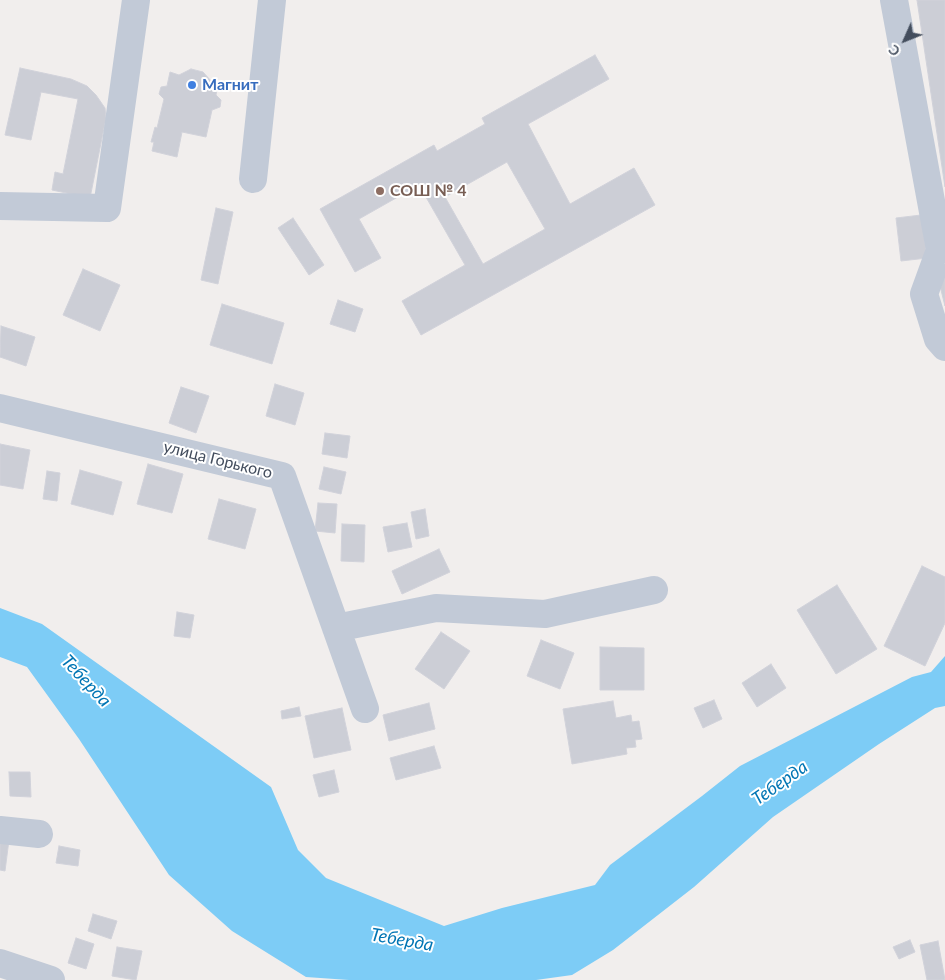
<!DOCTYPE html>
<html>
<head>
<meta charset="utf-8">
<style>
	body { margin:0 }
	#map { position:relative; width:945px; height:980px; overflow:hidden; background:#f1eeed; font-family:Lato,sans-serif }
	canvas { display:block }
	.north { position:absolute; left:880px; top:15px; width:50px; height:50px; -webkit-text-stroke:4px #fff; paint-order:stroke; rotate:226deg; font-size:14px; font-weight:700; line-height:20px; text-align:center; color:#434d5d }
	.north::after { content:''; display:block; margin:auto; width:18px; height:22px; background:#434d5d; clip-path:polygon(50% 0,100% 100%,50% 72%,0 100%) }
</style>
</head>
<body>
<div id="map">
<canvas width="945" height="980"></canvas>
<div class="north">С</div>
</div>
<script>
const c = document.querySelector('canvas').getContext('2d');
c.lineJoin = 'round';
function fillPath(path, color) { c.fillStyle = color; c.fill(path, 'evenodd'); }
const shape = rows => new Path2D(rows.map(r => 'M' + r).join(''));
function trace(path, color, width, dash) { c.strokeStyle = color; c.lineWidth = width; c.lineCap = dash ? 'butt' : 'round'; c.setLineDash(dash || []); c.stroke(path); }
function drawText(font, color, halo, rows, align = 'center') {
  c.font = font + ' Lato,sans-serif'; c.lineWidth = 4; c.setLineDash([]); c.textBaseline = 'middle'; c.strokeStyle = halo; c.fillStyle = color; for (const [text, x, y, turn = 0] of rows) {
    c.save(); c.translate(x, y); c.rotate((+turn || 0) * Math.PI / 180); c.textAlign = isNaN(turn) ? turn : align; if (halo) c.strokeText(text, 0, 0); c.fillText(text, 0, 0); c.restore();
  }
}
fillPath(shape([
	[0,608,42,624,271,787,298,850,326,878,444,926,502,908,595,885,610,865,702,796,740,766,912,677,931,672,945,656,945,706,935,708,879,744,773,817,694,887,613,950,572,975,536,980,349,980,306,977,232,931,169,875,79,739,27,667,0,657]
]), '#7dccf6');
const building = shape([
	[917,0,945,0,945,187,917,0],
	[595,55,609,79,528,124,570,204,634,168,655,205,421,335,402,301,465,265,419,185,359,219,381,258,355,272,320,209,434,145,437,151,485,124,482,118,595,55],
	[507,162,545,229,483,264,445,197,507,162],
	[20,68,71,79,87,86,96,95,105,108,106,118,90,198,52,190,55,172,63,174,78,99,41,92,31,140,5,135,20,68],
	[191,69,203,72,212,82,218,84,216,95,221,100,220,107,212,110,206,137,182,132,177,157,152,151,154,142,151,142,155,127,157,128,164,99,159,94,161,87,167,86,170,72,179,75,191,69],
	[216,208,233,212,218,284,201,280,216,208],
	[921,215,927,258,901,261,896,218,921,215],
	[293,218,324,265,309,275,278,228,293,218],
	[83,269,120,285,100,331,63,315,83,269],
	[945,272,945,306,937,274,945,272],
	[338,300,363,309,355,332,330,324,338,300],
	[222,304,284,323,272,364,210,345,222,304],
	[1,326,35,337,26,366,0,357,1,326],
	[275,384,304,393,295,425,266,416,275,384],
	[181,387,209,396,196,433,169,423,181,387],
	[325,433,350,436,347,458,322,454,325,433],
	[0,444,30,450,23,489,0,485,0,444],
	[148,464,183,474,172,513,137,504,148,464],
	[324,467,346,472,341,494,319,489,324,467],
	[80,470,122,482,113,515,71,504,80,470],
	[47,471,60,473,57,501,43,499,47,471],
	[219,499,256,509,245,549,208,539,219,499],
	[318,503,337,504,335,533,315,531,318,503],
	[425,509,429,536,416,539,411,512,425,509],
	[407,523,412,547,388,552,383,527,407,523],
	[342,524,365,525,364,562,341,561,342,524],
	[439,549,450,572,402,594,392,571,439,549],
	[922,566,945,577,945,623,925,666,884,646,922,566],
	[837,585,877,649,836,674,797,610,837,585],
	[177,612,194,615,190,638,174,636,177,612],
	[441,632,470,651,444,689,415,669,441,632],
	[541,640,574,653,560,689,527,676,541,640],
	[600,647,644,648,644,690,600,690,600,647],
	[771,664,786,688,757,707,742,683,771,664],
	[714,700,722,719,703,728,694,708,714,700],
	[613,701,616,718,631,715,632,722,639,721,642,739,635,740,636,747,626,748,627,754,572,764,563,709,613,701],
	[429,703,435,729,389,741,383,715,429,703],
	[299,707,301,716,282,719,281,711,299,707],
	[342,708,351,750,314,758,305,716,342,708],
	[434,746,441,768,396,780,390,758,434,746],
	[334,770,339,792,319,797,313,775,334,770],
	[9,772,30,772,31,797,10,796,9,772],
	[0,838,9,840,5,871,0,870,0,838],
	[59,846,80,850,78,866,56,863,59,846],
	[93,914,117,921,111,939,88,931,93,914],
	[76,938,94,944,86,969,68,963,76,938],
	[910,940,915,952,899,959,893,947,910,940],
	[938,941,945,980,927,980,920,945,938,941],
	[117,947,142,951,136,980,112,976,117,947]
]);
fillPath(building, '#ccced6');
trace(building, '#d1d2da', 1);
trace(shape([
	[894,0,940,250,945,249],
	[253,179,272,0],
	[0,206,107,208,136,0],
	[940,250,924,294,938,339,945,347],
	[0,408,282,476,365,709],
	[336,628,436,608,545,614,654,590],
	[0,830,39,834],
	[0,963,51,980]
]), '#c2cad7', 28);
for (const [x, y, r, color] of [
	[192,85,5,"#3f7fe0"],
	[380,191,5,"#8d6e63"]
]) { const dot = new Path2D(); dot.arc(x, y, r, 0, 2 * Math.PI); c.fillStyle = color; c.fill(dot); trace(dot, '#fff', 2); }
drawText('bold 16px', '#366cbe', '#fff', [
	["Магнит",202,85]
], 'left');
drawText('bold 16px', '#785e54', '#fff', [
	["СОШ № 4",390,191]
], 'left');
drawText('16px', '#434d5d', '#fff', [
	["улица Горького",218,460,14]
]);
drawText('italic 18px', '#0075b4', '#fff', [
	["Теберда",86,681,47],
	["Теберда",780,783,-35],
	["Теберда",402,940,10]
]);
</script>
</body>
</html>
